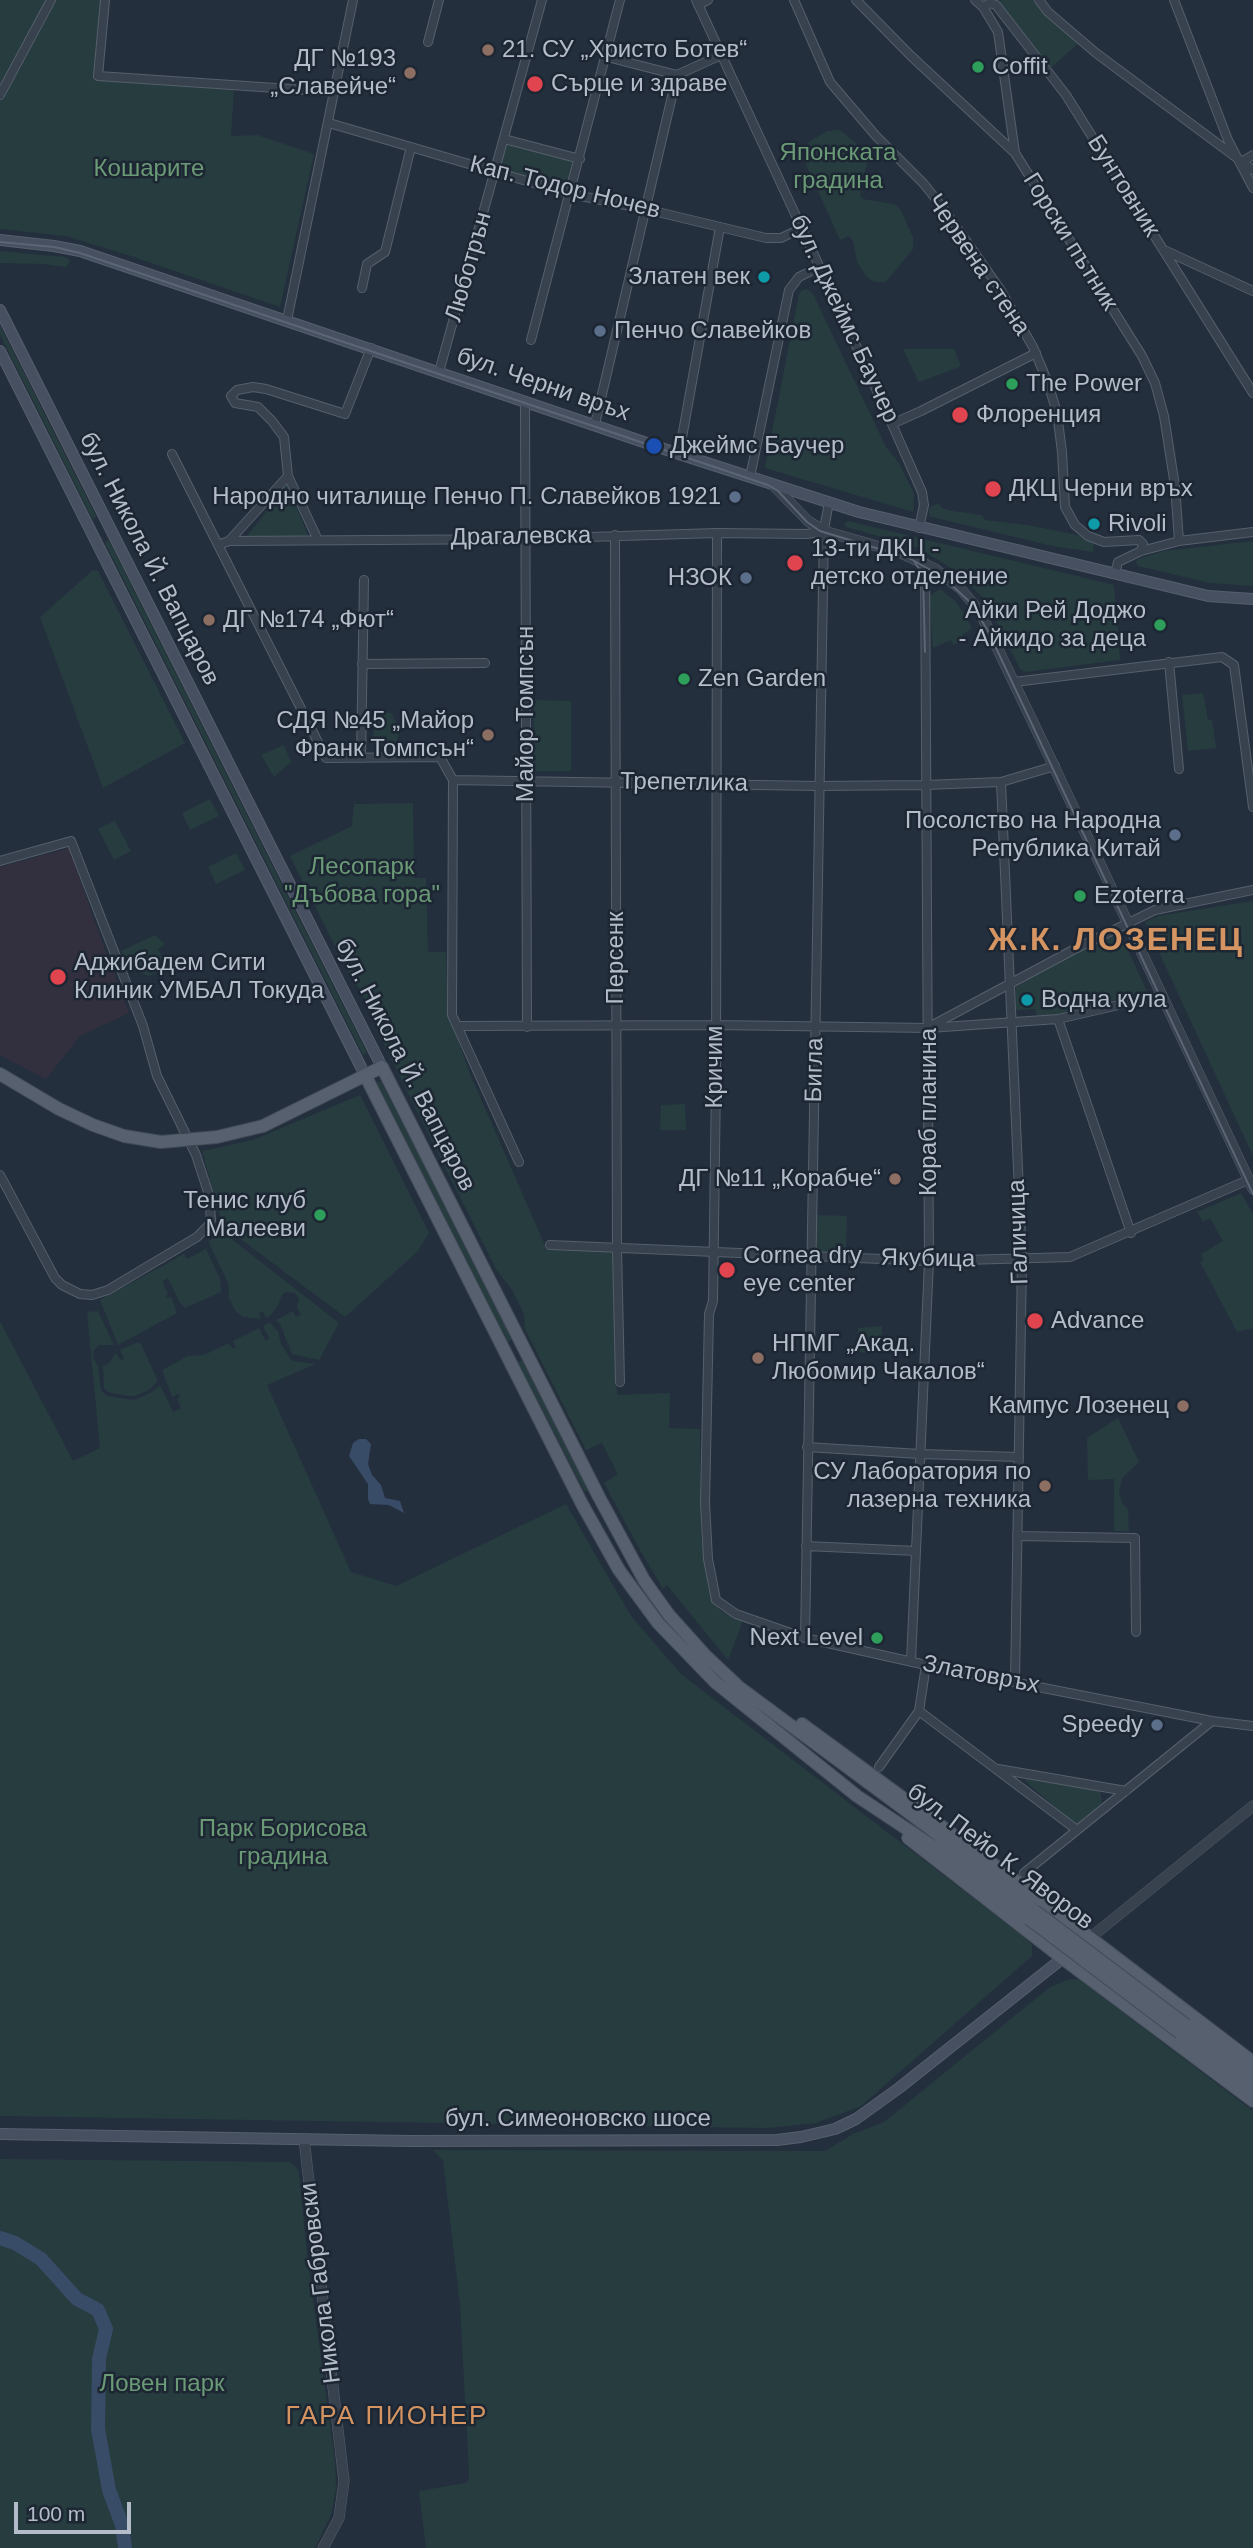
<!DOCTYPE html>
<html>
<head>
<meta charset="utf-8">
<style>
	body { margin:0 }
	#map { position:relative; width:1253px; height:2548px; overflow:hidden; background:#242f3e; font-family:Arial,sans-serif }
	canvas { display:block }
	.scale { position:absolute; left:14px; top:2502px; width:117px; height:32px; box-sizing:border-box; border:4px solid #b4bcc9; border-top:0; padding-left:9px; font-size:21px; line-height:24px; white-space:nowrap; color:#b4bcc9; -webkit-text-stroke:5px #1d2633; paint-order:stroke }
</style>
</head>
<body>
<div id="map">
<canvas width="1253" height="2548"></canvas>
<div class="scale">100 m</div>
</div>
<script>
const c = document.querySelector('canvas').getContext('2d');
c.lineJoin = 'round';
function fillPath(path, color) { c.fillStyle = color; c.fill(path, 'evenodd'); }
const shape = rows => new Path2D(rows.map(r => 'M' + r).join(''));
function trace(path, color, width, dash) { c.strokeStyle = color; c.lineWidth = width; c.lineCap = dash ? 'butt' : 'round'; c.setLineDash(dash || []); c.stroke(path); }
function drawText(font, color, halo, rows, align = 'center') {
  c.font = font + ' Arial,sans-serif'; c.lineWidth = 5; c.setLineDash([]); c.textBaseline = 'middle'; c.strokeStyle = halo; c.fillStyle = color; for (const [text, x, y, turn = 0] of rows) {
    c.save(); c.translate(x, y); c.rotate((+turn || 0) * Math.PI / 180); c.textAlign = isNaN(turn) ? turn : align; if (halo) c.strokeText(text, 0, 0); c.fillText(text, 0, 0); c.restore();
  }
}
fillPath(shape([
	[69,848,102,942,129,1013,80,1036,46,1079,0,1055,0,867]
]), '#32303f');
fillPath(shape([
	[0,0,102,0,95,78,234,88,231,136,257,135,314,154,280,307,128,255,65,236,0,229],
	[1001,0,1039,0,1081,41,1046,72,996,5],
	[840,130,856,143,867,162,860,196,863,199,894,204,900,209,913,237,913,249,886,282,874,282,866,276,857,262,853,241,849,236,840,240,804,160,804,148,809,142,827,131],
	[504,139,580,159,571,194,495,172],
	[0,251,64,257,69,259,69,263,66,267,43,264,0,263],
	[808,289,813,294,886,447,899,463,914,494,913,512,765,468,799,294,802,290],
	[0,325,96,516,95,519,92,518,0,335],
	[903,349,954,349,961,366,920,382,918,381],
	[287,484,309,538,246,537,263,516],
	[939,503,942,508,952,511,982,515,985,520,1027,525,1078,535,1094,544,1093,552,1052,546,932,517,929,516,929,508],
	[848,521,1114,585,1120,660,1025,672,1020,669,990,609,981,596,957,572,917,547,846,527,844,524],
	[106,541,109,541,367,1053,363,1055,105,543],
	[1253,541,1253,586,1210,583,1138,566,1136,562,1138,559,1164,551],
	[93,570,98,571,185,743,103,788,40,617],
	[940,589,955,601,968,619,972,629,962,635,964,640,954,645,951,640,933,648,929,596],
	[1203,693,1208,720,1212,719,1216,748,1188,751,1182,695],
	[534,700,571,701,571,771,533,771],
	[375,711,391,713,399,729,396,747,373,745],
	[284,745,291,762,274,777,261,755],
	[210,799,219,816,190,830,182,813],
	[413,803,414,878,426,878,428,952,446,952,448,1013,471,1076,547,1250,613,1251,617,1395,670,1393,669,1428,700,1429,701,1534,708,1587,713,1602,721,1611,743,1621,728,1660,667,1585,663,1589,640,1550,604,1483,618,1474,602,1443,586,1450,525,1329,524,1314,512,1290,496,1269,388,1053,360,990,343,962,290,856,352,826,354,804],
	[115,821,131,851,114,860,98,829],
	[236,853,245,870,216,884,208,867],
	[1253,901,1253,1156,1145,922,1158,916],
	[1120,933,1147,991,1057,1016,1037,1018,1035,1009,1015,1010,1016,987,1043,970],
	[155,935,165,944,158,949,163,960,161,970,149,976,135,971,130,973,121,951],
	[378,1081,381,1082,431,1178,512,1339,508,1342,377,1083],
	[360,1095,429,1233,417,1252,345,1317,223,1226,202,1151,253,1140],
	[685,1104,686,1130,660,1130,661,1105],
	[1241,1193,1253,1214,1253,1328,1237,1332,1200,1262,1204,1260,1201,1254,1223,1241,1210,1218,1203,1222,1197,1212],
	[817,1215,847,1216,846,1252,816,1251],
	[224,1233,339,1323,319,1360,292,1354,280,1324,276,1320,293,1311,296,1317,301,1315,297,1307,299,1299,295,1293,286,1292,282,1295,277,1307,270,1316,266,1318,263,1311,259,1313,261,1319,243,1317,236,1312,229,1298,228,1283,208,1241],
	[206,1249,220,1279,221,1292,185,1308,180,1303,168,1278,162,1281,168,1294,166,1296,167,1299,171,1297,177,1313,118,1345,100,1300,184,1254,187,1259],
	[98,1311,114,1345,99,1345,94,1350,93,1358,98,1366,101,1390,107,1396,134,1400,152,1392,160,1385,173,1412,181,1408,177,1399,180,1397,178,1394,172,1397,162,1370,188,1356,204,1355,229,1343,233,1349,236,1347,233,1341,259,1328,266,1341,269,1338,263,1326,269,1322,278,1331,281,1344,292,1361,316,1364,267,1385,351,1572,396,1586,566,1504,631,1616,681,1674,1024,1937,1032,1945,1032,1956,861,2106,816,2123,766,2128,0,2116,0,1321,73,1461,100,1448,87,1312],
	[882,1326,882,1339,879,1339,877,1354,858,1352,858,1328],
	[138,1342,141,1344,158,1381,149,1390,135,1396,127,1396,108,1392,104,1388,103,1366,108,1364,116,1353,120,1360,124,1359,120,1350],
	[522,1360,589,1491,589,1492,584,1491,518,1362],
	[1118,1418,1139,1462,1122,1478,1119,1493,1122,1503,1128,1509,1129,1531,1114,1531,1114,1479,1088,1480,1087,1438],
	[1026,1777,1100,1789,1102,1803,1077,1826,1025,1781],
	[1070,1979,1080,1980,1093,1990,1253,2111,1253,2548,426,2548,419,2491,465,2483,469,2480,469,2473,460,2305,443,2160,433,2150,825,2151,853,2134,884,2122,1050,1987],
	[0,2159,289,2162,295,2166,299,2172,307,2255,335,2461,336,2489,331,2515,315,2548,0,2548]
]), '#263c3f');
fillPath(shape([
	[359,1439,366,1439,371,1444,368,1464,372,1475,381,1485,385,1498,400,1501,404,1513,389,1505,370,1504,368,1499,368,1484,349,1456,353,1443]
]), '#394c67');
trace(shape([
	[0,2238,15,2243,41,2259,77,2299,98,2310,106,2329,99,2359,98,2429,109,2490,122,2525,125,2548]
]), '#394c67', 14);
const minor = shape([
	[105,0,98,76,335,92],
	[696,0,884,406,922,492,924,505,919,528],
	[794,0,830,82,876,136,924,184,946,212,1000,289,1033,347,1048,383,1057,413,1062,452,1065,507,1075,525,1088,536,1104,542,1139,540,1143,544,1141,551],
	[856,0,910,55,1015,153,1142,356,1155,383,1164,416,1175,486,1179,541],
	[975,0,983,7,990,3,996,5,1066,95,1253,393],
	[1039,0,1048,12,1096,53,1253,170],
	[1174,0,1228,140,1253,188],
	[698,5,708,0],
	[983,7,998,32,1015,153],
	[428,42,439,0],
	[607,57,677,75,721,55],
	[0,95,51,0],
	[329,123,571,194,645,209,766,238,781,238,802,228],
	[504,139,580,159],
	[1241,162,1253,155],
	[1164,250,1253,291],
	[362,288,367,264,385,252,411,147],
	[287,320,353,0],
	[531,340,620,0],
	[439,372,542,0],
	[525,401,527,1027],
	[595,424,677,75],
	[892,424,921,411,1036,353],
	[172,454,326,758,440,757,453,780,452,1015,519,1162],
	[679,454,720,227],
	[750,477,789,290,799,277,819,267],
	[717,533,716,1081,713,1301,709,1314,705,1503,708,1559,716,1600,736,1614,805,1638,926,1665,1212,1721,1253,1726],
	[615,535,617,1249,620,1382],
	[318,540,288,476,284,437,272,421,258,407,235,403,231,396,237,390,253,387,266,389,345,414,371,348],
	[229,541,288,476],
	[218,545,229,541,525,539,717,533,807,534,824,531],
	[1115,574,1118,562,1141,551,1179,541,1253,532],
	[1169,662,1179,769],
	[362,664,485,663],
	[1014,682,1222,657,1234,665,1253,807],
	[361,758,364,580],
	[453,780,819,786,926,785,1001,782,1055,766],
	[1001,782,1022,1260,1015,1681],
	[0,861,71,841,143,1026,157,1076,196,1155,209,1195,211,1220,209,1225,197,1237,108,1290,92,1295,80,1294,62,1285,55,1278,0,1175],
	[1058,1019,1131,1233],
	[457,1026,716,1025,929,1028,1058,1019,1162,995],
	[931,1026,1073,950,1155,910,1253,890],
	[550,1245,929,1261,1070,1257,1248,1180],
	[807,1447,920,1454,1019,1457],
	[1017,1536,1135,1538,1136,1632],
	[806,1546,916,1551],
	[805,1638,824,529,829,502],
	[911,1662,929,1261,925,563],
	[919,1711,1077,1830],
	[879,1767,919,1711,926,1665],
	[998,1769,1126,1791],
	[1024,1873,1212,1721]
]);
const tertiary = shape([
	[773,485,808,521,824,531,901,553,935,569,960,588,980,612,1051,760,1253,1189],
	[1090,1938,1253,1806],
	[304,2139,344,2481,339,2518,323,2548]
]);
const secondary = shape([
	[0,240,54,246,80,251,679,454,859,512,1208,596,1253,599],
	[0,310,382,1067],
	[0,351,365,1075],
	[0,2134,409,2141,777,2140,801,2137,835,2129,856,2119,899,2088,1068,1954]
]);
const primary = shape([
	[0,1074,59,1109,93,1125,124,1136,161,1142,217,1137,263,1126,382,1067,599,1497,644,1580,669,1615,705,1655,739,1687,932,1830,1035,1911],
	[365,1075,582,1504,619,1570,658,1623,715,1682,857,1796,952,1859,1029,1919],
	[802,1724,1008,1875,1253,2062],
	[908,1838,1062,1958,1253,2101],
	[1186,2025,1253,2076],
	[1180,2033,1253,2089]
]);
trace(minor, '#565f6c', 10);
trace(tertiary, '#565f6c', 11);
trace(secondary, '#565f6c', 12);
trace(primary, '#414a57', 14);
trace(minor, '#38414e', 8);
trace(tertiary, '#38414e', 10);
trace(secondary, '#465061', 10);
trace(primary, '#56606e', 12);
trace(shape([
	[0,242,54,247,80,253,768,485,778,491,807,522,820,531,909,558,943,577,972,604,989,633,1253,1194],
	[914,561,923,575,925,652]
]), '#5a6575', 2);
const primaryBridge = shape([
	[1035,1911,1186,2025],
	[1029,1919,1180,2033]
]);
trace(primaryBridge, '#414a57', 14, []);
trace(primaryBridge, '#56606e', 12);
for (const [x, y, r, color] of [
	[488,50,7,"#8d6e63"],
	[978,67,7,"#2e9e5b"],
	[410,73,7,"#8d6e63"],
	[535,84,9,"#e0444e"],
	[764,277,7,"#0f9aa8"],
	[600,331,7,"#5c6f8a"],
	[1012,384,7,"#2e9e5b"],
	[960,415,9,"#e0444e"],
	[654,446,9,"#1a4fb4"],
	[993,489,9,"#e0444e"],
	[735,497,7,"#5c6f8a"],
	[1094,524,7,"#0f9aa8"],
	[795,563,9,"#e0444e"],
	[746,578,7,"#5c6f8a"],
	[209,620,7,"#8d6e63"],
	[1160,625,7,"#2e9e5b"],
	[684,679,7,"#2e9e5b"],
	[488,735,7,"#8d6e63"],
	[1175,835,7,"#5c6f8a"],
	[1080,896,7,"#2e9e5b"],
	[58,977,9,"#e0444e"],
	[1027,1000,7,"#0f9aa8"],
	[895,1179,7,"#8d6e63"],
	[320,1215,7,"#2e9e5b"],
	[727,1270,9,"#e0444e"],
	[1035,1321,9,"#e0444e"],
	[758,1358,7,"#8d6e63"],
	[1183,1406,7,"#8d6e63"],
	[1045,1486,7,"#8d6e63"],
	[877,1638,7,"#2e9e5b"],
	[1157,1725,7,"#5c6f8a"]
]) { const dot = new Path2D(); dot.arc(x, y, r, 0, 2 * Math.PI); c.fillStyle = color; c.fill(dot); trace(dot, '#1d2633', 2.5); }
drawText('24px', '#b4bcc9', '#1d2633', [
	["21. СУ „Христо Ботев“",502,50],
	["ДГ №193",396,59,"right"],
	["„Славейче“",396,87,"right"],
	["Coffit",992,67],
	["Сърце и здраве",551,84],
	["Златен век",750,277,"right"],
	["Пенчо Славейков",614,331],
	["The Power",1026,384],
	["Флоренция",976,415],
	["Джеймс Баучер",670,446],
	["ДКЦ Черни връх",1009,489],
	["Народно читалище Пенчо П. Славейков 1921",721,497,"right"],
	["Rivoli",1108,524],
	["13-ти ДКЦ -",811,549],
	["детско отделение",811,577],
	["НЗОК",732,578,"right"],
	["Айки Рей Доджо",1146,611,"right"],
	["- Айкидо за деца",1146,639,"right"],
	["ДГ №174 „Фют“",223,620],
	["Zen Garden",698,679],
	["СДЯ №45 „Майор",474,721,"right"],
	["Франк Томпсън“",474,749,"right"],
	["Посолство на Народна",1161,821,"right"],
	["Република Китай",1161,849,"right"],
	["Ezoterra",1094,896],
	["Аджибадем Сити",74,963],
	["Клиник УМБАЛ Токуда",74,991],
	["Водна кула",1041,1000],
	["ДГ №11 „Корабче“",881,1179,"right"],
	["Тенис клуб",306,1201,"right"],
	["Малееви",306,1229,"right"],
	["Cornea dry",743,1256],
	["eye center",743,1284],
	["Advance",1051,1321],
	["НПМГ „Акад.",772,1344],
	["Любомир Чакалов“",772,1372],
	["Кампус Лозенец",1169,1406,"right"],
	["СУ Лаборатория по",1031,1472,"right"],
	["лазерна техника",1031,1500,"right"],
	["Next Level",863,1638,"right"],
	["Speedy",1143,1725,"right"]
], 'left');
drawText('24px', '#6b9a76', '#1d2633', [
	["Японската",838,153],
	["градина",838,181],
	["Кошарите",149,169],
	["Лесопарк",362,867],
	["\"Дъбова гора\"",362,895],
	["Парк Борисова",283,1829],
	["градина",283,1857],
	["Ловен парк",162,2384]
]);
drawText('24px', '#b4bcc9', '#1d2633', [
	["Бунтовник",1123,186,58],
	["Кап. Тодор Ночев",565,188,14],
	["Горски пътник",1070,242,58],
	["Червена стена",978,265,56],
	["Люботрън",469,267,-74],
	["бул. Джеймс Баучер",844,319,65],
	["бул. Черни връх",543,385,19],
	["Драгалевска",521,537,-1],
	["бул. Никола Й. Вапцаров",149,559,63],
	["Майор Томпсън",526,714,-90],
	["Трепетлика",684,783,1],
	["Персенк",616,958,-90],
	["бул. Никола Й. Вапцаров",405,1065,63],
	["Кричим",715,1067,-90],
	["Бигла",815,1070,-89],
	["Кораб планина",929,1112,-90],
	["Галичица",1019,1232,-92],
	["Якубица",928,1259,1],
	["Златовръх",981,1675,11],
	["бул. Пейо К. Яворов",1000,1857,37],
	["бул. Симеоновско шосе",578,2119],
	["Никола Габровски",321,2283,-97]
]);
c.letterSpacing = '2px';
drawText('26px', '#d59563', '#1d2633', [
	["ГАРА ПИОНЕР",387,2417]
]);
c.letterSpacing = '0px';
c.letterSpacing = '2px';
drawText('bold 32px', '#d59563', '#1d2633', [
	["Ж.К. ЛОЗЕНЕЦ",1116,941]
]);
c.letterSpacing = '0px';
</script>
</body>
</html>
